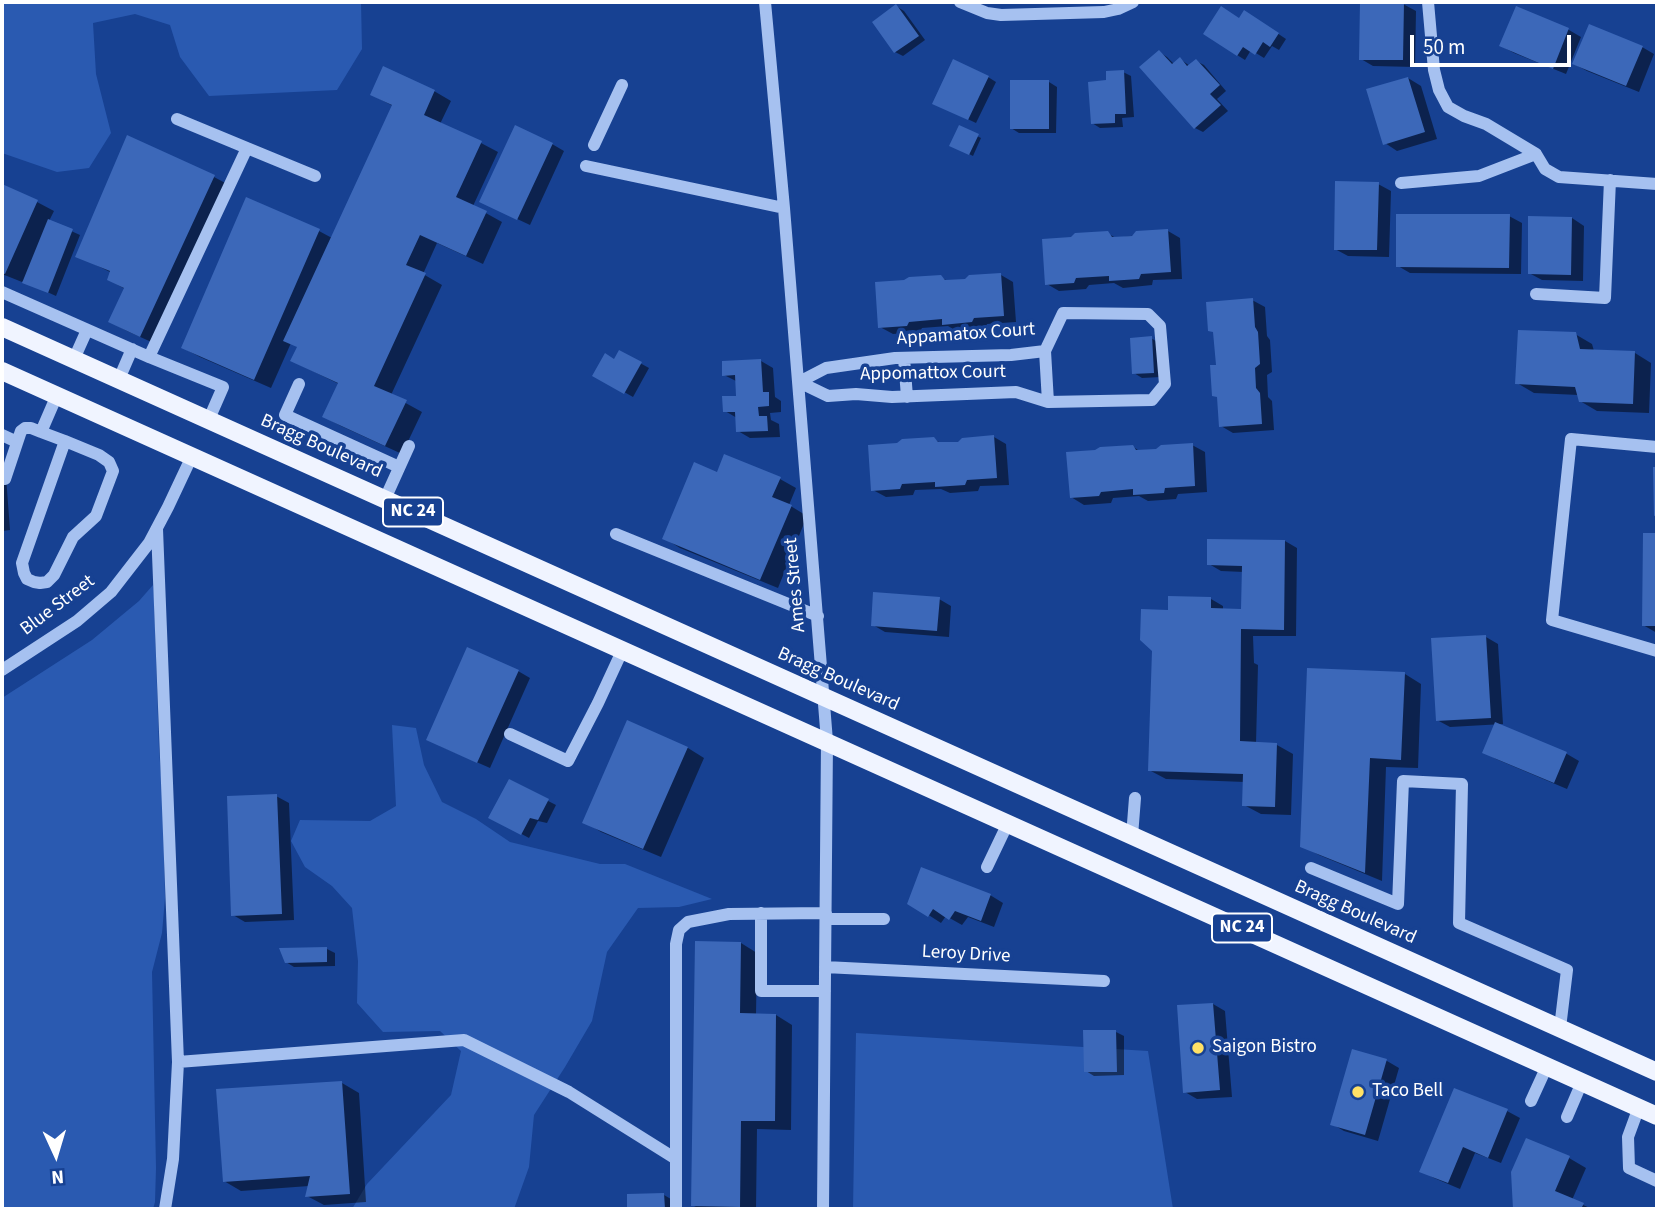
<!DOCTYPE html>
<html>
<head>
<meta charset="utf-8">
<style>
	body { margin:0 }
	#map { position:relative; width:1659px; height:1211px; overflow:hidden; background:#174192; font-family:"Source Sans 3",sans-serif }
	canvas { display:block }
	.frame { position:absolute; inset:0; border:4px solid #fff; pointer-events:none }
	.north { position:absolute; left:21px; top:1120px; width:70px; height:70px; -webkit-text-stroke:5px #174192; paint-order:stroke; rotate:176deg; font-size:19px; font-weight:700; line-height:28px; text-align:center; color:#fff }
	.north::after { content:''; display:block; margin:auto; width:24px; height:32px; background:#fff; clip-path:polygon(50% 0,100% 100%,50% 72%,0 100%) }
	.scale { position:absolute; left:1410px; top:35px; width:161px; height:32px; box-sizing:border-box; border:4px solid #fff; border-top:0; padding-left:9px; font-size:21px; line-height:24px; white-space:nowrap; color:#fff; -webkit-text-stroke:5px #174192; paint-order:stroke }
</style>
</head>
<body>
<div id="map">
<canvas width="1659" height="1211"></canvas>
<div class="frame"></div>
<div class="north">N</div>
<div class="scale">50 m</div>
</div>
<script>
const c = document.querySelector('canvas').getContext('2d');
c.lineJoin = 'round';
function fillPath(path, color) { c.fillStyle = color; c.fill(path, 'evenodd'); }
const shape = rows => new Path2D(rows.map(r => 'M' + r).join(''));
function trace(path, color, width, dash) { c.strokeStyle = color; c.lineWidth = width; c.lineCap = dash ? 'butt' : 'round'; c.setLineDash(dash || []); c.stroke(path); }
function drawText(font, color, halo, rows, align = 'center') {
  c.font = font + ' "Source Sans 3",sans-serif'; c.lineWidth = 7; c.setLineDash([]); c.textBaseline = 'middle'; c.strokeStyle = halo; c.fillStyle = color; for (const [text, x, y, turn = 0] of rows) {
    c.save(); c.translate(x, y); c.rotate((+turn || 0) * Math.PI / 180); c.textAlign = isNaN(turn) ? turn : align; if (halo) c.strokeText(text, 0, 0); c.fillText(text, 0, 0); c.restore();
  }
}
fillPath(shape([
	[2,2,361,2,362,49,337,90,209,96,180,57,170,25,135,14,93,23,96,74,111,133,89,168,57,172,2,153],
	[153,585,154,596,159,749,163,801,165,898,162,933,152,972,156,1168,155,1202,153,1209,2,1209,2,698,92,640,139,601],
	[392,725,416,728,424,765,442,802,476,819,510,842,600,864,625,864,712,899,679,907,638,908,607,952,592,1021,565,1067,534,1115,529,1167,514,1209,352,1209,367,1184,451,1095,461,1051,440,1031,383,1032,357,1003,358,961,352,908,332,886,305,867,291,841,300,820,370,821,396,806],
	[856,1033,1148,1051,1173,1209,853,1209]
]), '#2a5ab1');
fillPath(shape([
	[1403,4,1416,11,1415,67,1373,66,1361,59],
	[896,6,904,11,925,40,903,56,895,52],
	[1517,8,1569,30,1581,37,1566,74,1514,53,1501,46],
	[1253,17,1286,39,1279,50,1272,46,1264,58,1251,50,1245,60,1237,55,1240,20],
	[1642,47,1654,54,1639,92,1587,71,1574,64],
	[1159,52,1167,57,1174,64,1180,59,1190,66,1196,61,1204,65,1226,91,1217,99,1228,111,1203,132,1195,128],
	[384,69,434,91,451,101,440,124,481,143,498,152,473,206,502,222,483,264,437,243,423,274,442,285,391,395,422,412,402,454,341,426,324,417,339,384,292,361,298,347,291,343,271,388,200,357,183,348,319,231,332,238,393,106,372,95],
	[1123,72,1131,76,1134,117,1122,118,1123,127,1100,128,1092,123,1108,82],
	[988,77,996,82,976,123,942,107],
	[1408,78,1421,86,1437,139,1397,151,1385,143],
	[1049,82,1057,87,1056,133,1019,133,1011,128],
	[959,127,981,138,973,156,951,145],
	[552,144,564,151,530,225,481,202],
	[214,177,231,186,158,345,127,331,110,322,125,289,109,280,112,273,78,256],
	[1378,184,1391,191,1389,257,1348,256,1335,249],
	[2,186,37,202,54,211,49,221,80,235,56,296,23,281,22,282,2,274],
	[1509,216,1522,223,1521,274,1410,273,1398,266],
	[1572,218,1584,226,1583,281,1542,280,1529,273],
	[1168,231,1180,238,1182,279,1153,280,1152,285,1123,288,1114,283,1089,285,1086,289,1059,291,1047,284,1071,239,1107,233,1116,238],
	[1001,275,1013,282,1016,322,987,324,985,329,956,331,948,326,922,328,920,332,893,334,880,327,941,277,949,282],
	[1252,300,1265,307,1267,336,1270,340,1272,372,1267,375,1268,397,1272,401,1274,430,1233,433,1221,426,1217,367],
	[1575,334,1592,344,1594,351,1635,353,1651,363,1649,413,1597,411,1580,401,1579,395,1534,393,1517,383],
	[1151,338,1159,343,1161,377,1142,378,1134,373],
	[620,352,649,368,633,397,594,375,615,361],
	[761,361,773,368,775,397,781,401,781,412,770,413,771,420,779,424,780,437,750,438,738,431,737,418,725,411,738,397,738,382,724,375],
	[994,437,1006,444,1009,485,980,486,978,491,950,493,941,489,915,490,913,495,886,497,873,490,934,439,942,444,959,444],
	[1192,445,1205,452,1207,492,1178,494,1176,499,1148,501,1139,496,1113,498,1111,503,1084,505,1071,497,1132,446,1141,452,1157,451],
	[2,462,5,463,10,530,2,531],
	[718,474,780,479,796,488,789,505,807,516,778,588,680,548,664,538],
	[1645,535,1657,535,1657,633,1643,625],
	[1285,541,1297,548,1296,636,1253,636,1254,663,1258,665,1256,744,1277,745,1293,754,1291,815,1261,814,1244,805,1245,782,1166,779,1149,770,1170,612,1211,599,1223,606,1223,610,1243,611,1244,572,1221,571,1209,564],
	[939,599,951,606,949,637,885,632,873,625],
	[1486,637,1498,644,1503,724,1450,727,1437,720],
	[518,671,530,678,490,768,440,746],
	[1405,674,1421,684,1418,768,1386,767,1382,881,1319,855,1302,846],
	[628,722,688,748,704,758,661,857,601,832,585,822],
	[1496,724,1567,754,1579,761,1567,789,1496,759,1484,752],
	[509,781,556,805,547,823,538,821,529,838,490,817],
	[276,796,289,803,294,920,245,922,233,915],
	[990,895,1003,903,994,927,968,917,962,925,946,916,941,923,910,903],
	[741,943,757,953,756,1015,776,1015,792,1025,791,1130,757,1129,756,1209,700,1209,692,1205],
	[327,949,335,953,335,966,294,967,286,962],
	[1213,1004,1225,1011,1232,1097,1197,1099,1185,1092],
	[1116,1032,1124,1036,1124,1075,1094,1076,1086,1071],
	[1353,1051,1387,1061,1399,1068,1378,1141,1344,1131,1332,1124],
	[342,1083,359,1093,366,1202,324,1205,307,1196,309,1186,241,1191,224,1181],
	[1455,1090,1507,1111,1520,1118,1501,1163,1475,1153,1460,1189,1434,1178,1422,1171],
	[1527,1140,1569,1158,1586,1168,1572,1200,1592,1209,1514,1209,1513,1173],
	[664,1195,676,1202,676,1209,629,1209,629,1196]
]), '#0007');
fillPath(shape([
	[1360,2,1404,2,1403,60,1359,60],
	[896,4,919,36,894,53,872,22],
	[1221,6,1239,18,1244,10,1279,33,1270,47,1263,42,1255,55,1243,47,1237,56,1203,34],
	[1516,6,1569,28,1553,69,1499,46],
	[1589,24,1643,46,1626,86,1572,64],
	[1159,50,1172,64,1180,57,1187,66,1196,59,1220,85,1210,94,1221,105,1194,129,1139,67],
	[953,59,989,76,968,120,932,104],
	[383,66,435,90,424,115,482,141,456,197,487,211,466,256,420,235,406,265,426,273,374,386,407,400,385,446,322,417,338,383,290,361,297,347,283,341,392,105,370,95],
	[1124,70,1126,114,1115,114,1115,123,1091,124,1088,82,1106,80,1106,71],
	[1408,77,1425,132,1383,145,1366,89],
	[1010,80,1049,80,1049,129,1010,129],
	[515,125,553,143,517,220,479,202],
	[959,125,979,134,969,155,949,146],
	[127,135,215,175,140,337,108,322,124,288,107,280,110,271,75,257],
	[1335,181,1379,182,1377,250,1334,250],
	[2,184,38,200,5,274,2,273],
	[246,197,320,229,254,380,181,348],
	[1396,214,1510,214,1509,268,1396,267],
	[1528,216,1572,217,1571,275,1528,274],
	[48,219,73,229,48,293,22,283],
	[1168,229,1171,272,1141,274,1139,279,1109,281,1109,276,1076,278,1074,283,1045,285,1042,239,1071,237,1075,233,1108,231,1112,237,1132,236,1136,231],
	[1001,273,1004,316,974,318,972,322,942,325,942,319,909,322,907,326,878,328,875,282,904,280,909,277,941,275,945,280,965,279,969,275],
	[1253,298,1255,327,1258,332,1260,364,1255,368,1256,388,1260,393,1262,424,1219,427,1217,397,1212,396,1210,365,1216,365,1213,332,1208,331,1206,302],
	[1518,330,1576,332,1580,349,1635,351,1633,404,1579,402,1575,387,1515,384],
	[1152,336,1154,373,1132,374,1130,338],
	[619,350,642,362,624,394,592,376,605,353,614,359],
	[761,359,763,392,769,392,769,406,758,407,759,416,767,416,768,431,736,432,735,412,723,412,722,396,736,396,735,375,722,376,722,361],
	[994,435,997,478,967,480,965,485,935,487,935,482,902,484,900,489,871,491,868,445,897,443,902,439,934,437,938,442,958,442,962,438],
	[1193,443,1195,486,1165,488,1164,493,1133,495,1133,489,1101,492,1099,496,1070,498,1066,452,1095,450,1100,447,1133,445,1136,450,1156,449,1161,445],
	[724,454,781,477,772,497,792,505,760,580,662,539,694,462,717,472],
	[1653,467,1657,467,1657,515,1654,516],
	[1643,533,1657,533,1657,626,1642,626],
	[1207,539,1285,540,1284,630,1241,629,1240,741,1277,743,1275,807,1242,806,1243,774,1148,771,1152,651,1140,640,1141,609,1168,610,1168,596,1211,597,1211,608,1241,609,1242,566,1207,565],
	[873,592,940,597,937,631,871,626],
	[1486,635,1491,718,1436,721,1431,638],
	[467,647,519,670,477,763,426,740],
	[1307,668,1405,672,1401,760,1370,758,1365,873,1300,847],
	[627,720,688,747,643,849,582,823],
	[1495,722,1567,752,1554,783,1482,753],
	[509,779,549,799,538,820,530,818,521,835,488,818],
	[277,794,282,914,231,916,227,796],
	[921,867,991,894,981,921,955,911,949,920,933,909,928,917,907,904],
	[695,941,741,942,740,1013,776,1014,775,1121,741,1121,740,1207,691,1206],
	[327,947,327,962,285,963,279,948],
	[1213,1003,1220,1090,1183,1093,1177,1005],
	[1083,1030,1116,1030,1117,1072,1084,1072],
	[1352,1049,1387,1059,1365,1135,1330,1125],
	[342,1081,350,1194,305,1197,310,1176,223,1182,216,1089],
	[1454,1088,1508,1109,1488,1158,1463,1147,1448,1183,1419,1172],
	[1526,1138,1570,1156,1555,1191,1584,1203,1581,1209,1513,1209,1511,1172],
	[664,1193,665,1209,627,1209,627,1194]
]), '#3c68b9');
trace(shape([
	[765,2,784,208,827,741,823,1209],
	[960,2,987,13,1001,15,1104,12,1118,9,1133,2],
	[1428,2,1434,70,1439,90,1448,107,1464,116,1486,124,1536,154],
	[177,119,247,148],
	[594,145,622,85],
	[1536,154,1545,169,1559,177,1657,184],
	[586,166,784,208],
	[1401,183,1479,176,1536,154],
	[2,292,149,357,223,387,209,419],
	[1536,294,1605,298,1610,180],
	[1063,313,1148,314,1160,326,1165,384,1152,400,1048,402,1016,392,892,397,856,394,828,396,799,382,826,368,895,358,1011,355,1045,351,1063,313],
	[1045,351,1048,402],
	[149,357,247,148,315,176],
	[904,358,907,397],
	[74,359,87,330],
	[119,379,132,349],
	[299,384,285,415,399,467],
	[41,432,65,441,99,455,109,462,113,471,96,516,73,537,54,575,47,582,40,583,34,582,27,579,24,573,22,563,65,441],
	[2,435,17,442],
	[1657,447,1571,439,1552,620,1657,651],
	[5,479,21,431,25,428,31,428,41,432,57,395],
	[385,499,409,446],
	[157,529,178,1062,173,1159,165,1209],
	[616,534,818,616],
	[2,670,77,621,111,592,149,543,168,507,192,456],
	[510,734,568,761,598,703,623,649],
	[1132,836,1135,798],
	[987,867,1008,823],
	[1311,868,1398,904,1403,781,1462,784,1459,923,1567,970,1560,1028],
	[761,913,761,991,825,991],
	[826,919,884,919],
	[825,967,1104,981],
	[178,1062,464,1040,569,1092,676,1159],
	[1531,1101,1547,1066],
	[1639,1107,1628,1137,1629,1168,1657,1181],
	[1567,1117,1582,1082],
	[676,1209,676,944,679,930,688,922,729,914,826,913]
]), '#a6c1f0', 12);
trace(shape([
	[2,327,1657,1072],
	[2,371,1657,1116]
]), '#f0f4ff', 18);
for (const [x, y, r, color] of [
	[1198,1048,7,"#ffe166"],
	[1358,1092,7,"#ffe166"]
]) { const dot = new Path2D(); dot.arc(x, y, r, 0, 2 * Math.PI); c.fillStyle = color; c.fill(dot); trace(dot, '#174192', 2.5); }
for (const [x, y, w] of [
	[413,512,60],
	[1242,928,60]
]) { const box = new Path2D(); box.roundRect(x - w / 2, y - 14.5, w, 29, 5); c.fillStyle = '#174192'; c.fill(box); trace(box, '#fff', 2); }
drawText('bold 18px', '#fff', null, [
	["NC 24",413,512],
	["NC 24",1242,928]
]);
drawText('19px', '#fff', '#174192', [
	["Appamatox Court",966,335,-4],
	["Appomattox Court",933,374,-1],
	["Bragg Boulevard",321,447,24],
	["Ames Street",796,585,-95],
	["Blue Street",58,606,-37],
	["Bragg Boulevard",838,680,24],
	["Bragg Boulevard",1355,913,24],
	["Leroy Drive",966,955,3]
]);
drawText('19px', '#fff', '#174192', [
	["Saigon Bistro",1212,1048],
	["Taco Bell",1372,1092]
], 'left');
</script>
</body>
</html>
